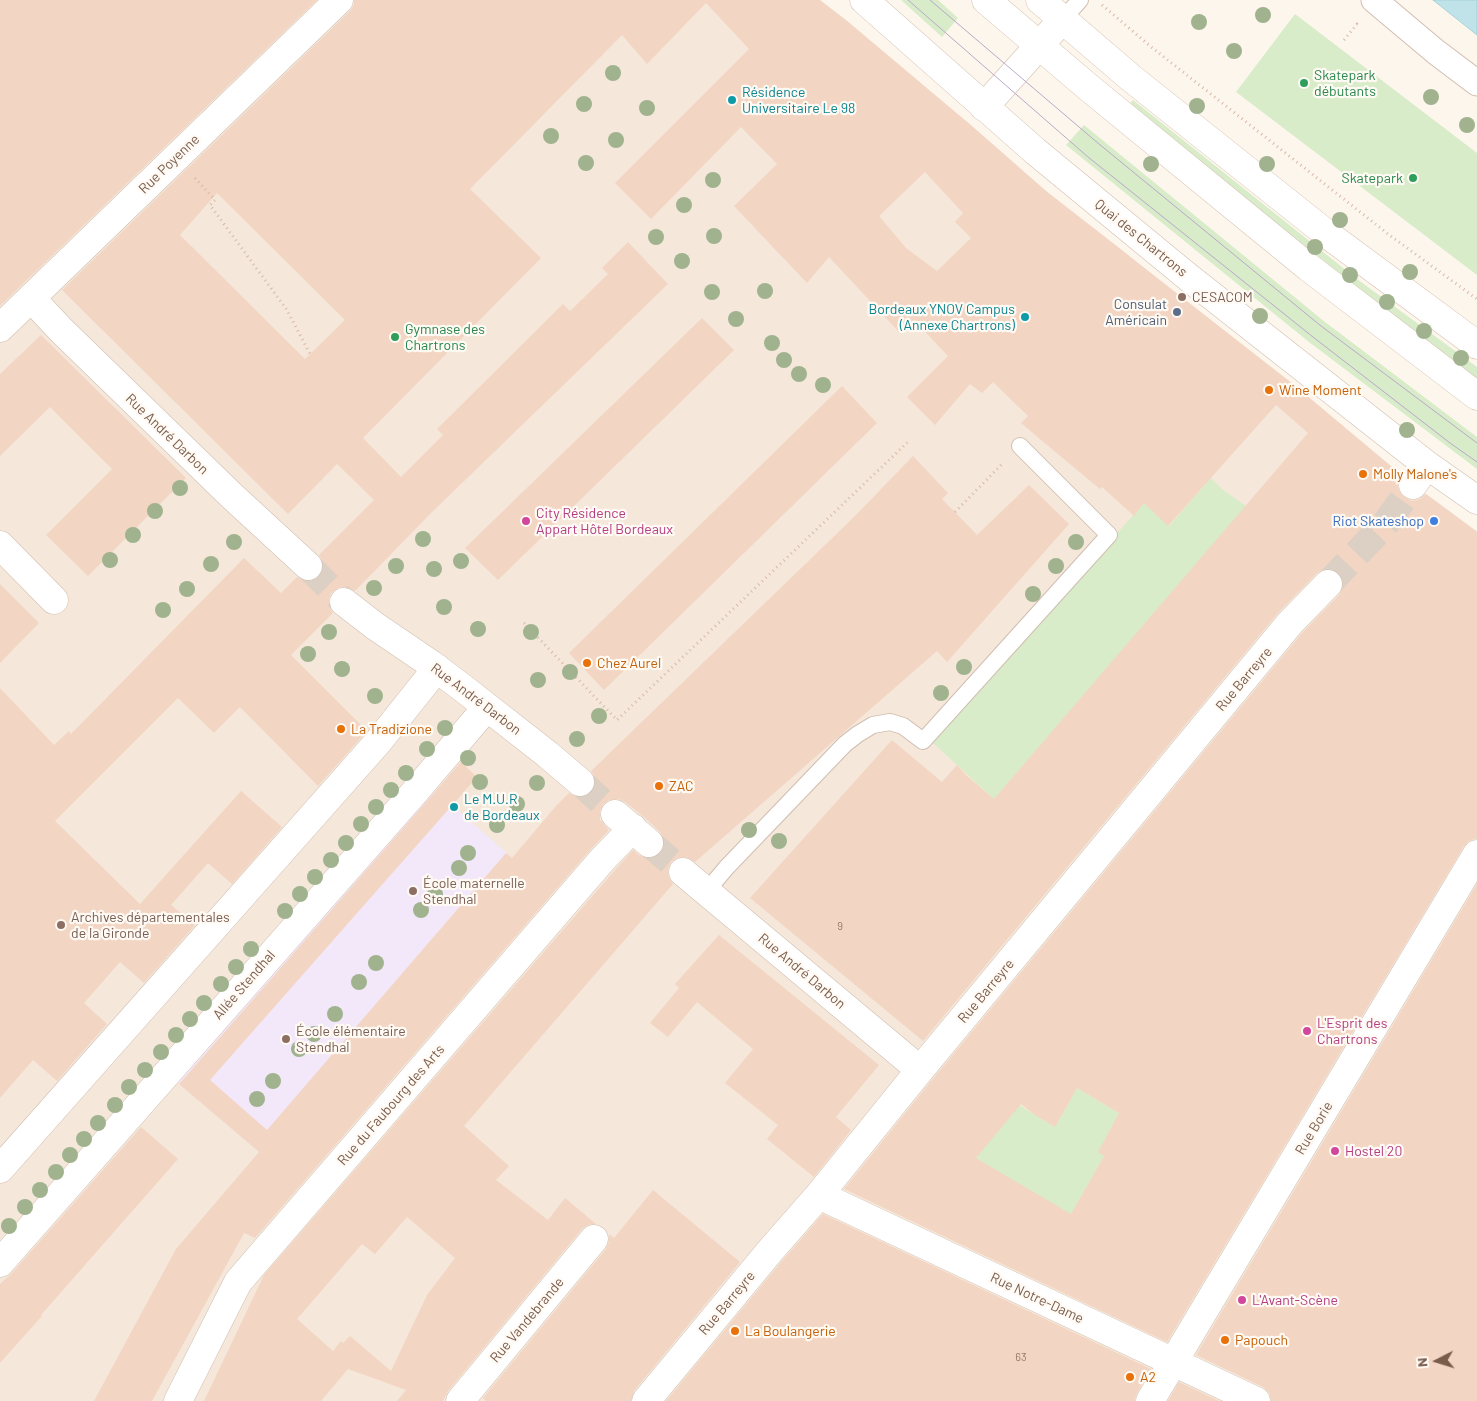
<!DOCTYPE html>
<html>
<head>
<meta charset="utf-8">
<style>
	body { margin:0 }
	#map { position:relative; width:1477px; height:1401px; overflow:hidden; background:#fdf6ec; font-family:Barlow,sans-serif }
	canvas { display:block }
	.north { position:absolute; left:1412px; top:1336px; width:50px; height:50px; -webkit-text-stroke:4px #fffaf3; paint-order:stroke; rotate:265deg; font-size:14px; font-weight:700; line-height:20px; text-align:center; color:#7a5c4d }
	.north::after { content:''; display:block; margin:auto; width:18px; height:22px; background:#7a5c4d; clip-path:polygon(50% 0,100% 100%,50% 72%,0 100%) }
</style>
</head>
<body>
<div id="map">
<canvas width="1477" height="1401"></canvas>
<div class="north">N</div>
</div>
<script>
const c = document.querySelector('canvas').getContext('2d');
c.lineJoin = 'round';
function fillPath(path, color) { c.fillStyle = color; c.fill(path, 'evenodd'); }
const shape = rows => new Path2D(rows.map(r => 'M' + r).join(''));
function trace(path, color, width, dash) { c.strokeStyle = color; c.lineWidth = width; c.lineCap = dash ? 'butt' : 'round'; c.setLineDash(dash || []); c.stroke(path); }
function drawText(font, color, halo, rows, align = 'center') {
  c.font = font + ' Barlow,sans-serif'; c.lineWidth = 4.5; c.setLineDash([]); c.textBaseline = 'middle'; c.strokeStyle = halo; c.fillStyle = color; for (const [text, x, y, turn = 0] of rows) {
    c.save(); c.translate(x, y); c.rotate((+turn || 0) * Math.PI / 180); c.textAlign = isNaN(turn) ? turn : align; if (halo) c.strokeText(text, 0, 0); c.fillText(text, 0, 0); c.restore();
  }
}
fillPath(shape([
	[0,0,814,0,972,126,1046,191,1126,253,1174,293,1293,384,1403,477,1477,531,1477,1401,0,1401]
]), '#f5e8da');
fillPath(shape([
	[435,790,510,856,394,995,259,1152,178,1083,313,926]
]), '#f3e8fa');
fillPath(shape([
	[901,0,938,0,958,18,942,37],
	[1295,14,1477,153,1477,275,1236,92],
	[1133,100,1357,279,1477,367,1477,379,1354,285,1129,105],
	[1084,125,1325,322,1477,437,1477,469,1309,342,1066,145],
	[1211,478,1223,490,1246,506,994,799,932,742,1144,503,1169,526],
	[1077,1088,1119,1113,1098,1152,1104,1156,1080,1198,1112,1215,1102,1235,976,1158,1019,1105,1055,1127]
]), '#d8ecc9');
const water = shape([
	[1433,0,1477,0,1477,35,1433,0]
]);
fillPath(water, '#bfe3e8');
trace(water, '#a5d3da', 1);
fillPath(shape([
	[0,0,317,0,0,306],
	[354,0,820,0,846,20,972,126,1046,191,1293,384,1397,471,1401,475,1397,484,1399,491,1404,497,1412,501,1420,499,1426,494,1477,532,1477,838,1469,841,1464,846,1167,1342,844,1189,932,1080,1302,633,1339,595,1343,587,1343,579,1339,573,1331,569,1323,569,1317,573,1278,613,923,1041,750,898,892,740,942,782,957,765,966,775,994,799,1308,433,1276,405,1168,526,1144,503,1134,516,1102,487,1100,489,1059,455,1021,423,1028,416,993,382,982,393,970,384,935,425,907,397,948,356,914,320,900,333,829,257,807,283,734,206,777,164,741,127,651,219,615,183,749,49,706,3,647,64,622,35,470,189,541,258,363,438,401,477,443,435,437,429,563,304,570,311,608,274,602,268,628,242,668,284,431,513,355,591,346,587,338,588,331,593,329,600,329,607,333,613,291,655,367,731,318,786,240,707,214,733,178,698,55,821,140,904,241,791,282,827,232,884,208,863,171,905,195,925,144,983,120,962,84,1003,107,1024,57,1081,33,1060,0,1098,0,688,54,745,69,731,71,734,244,558,281,593,297,577,304,581,313,581,320,576,323,569,323,561,319,555,374,500,337,464,288,514,62,290,350,11,354,5],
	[925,172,963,213,955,222,971,238,937,271,906,248,879,216],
	[217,193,345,320,305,359,180,235],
	[1077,1088,1119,1113,1098,1152,1104,1156,1071,1214,976,1158,1021,1104,1035,1115,1055,1127],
	[702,318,734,350,498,580,465,548],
	[41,335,186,478,88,576,46,535,112,469,50,407,0,456,0,374],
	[842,386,877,423,604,690,569,653],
	[913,456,948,493,942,499,977,535,1029,485,1069,524,947,662,937,651,695,862,685,857,677,858,671,862,668,870,669,878,673,884,464,1126,509,1166,496,1180,548,1220,565,1198,596,1224,588,1225,582,1229,448,1391,443,1401,397,1401,406,1390,348,1369,321,1401,204,1401,264,1275,614,871,633,850,639,855,647,858,655,858,661,853,664,846,664,838,659,831,643,816,625,802,618,799,609,800,603,804,600,811,600,820,609,830,590,850,255,1238,244,1233,152,1401,94,1401,176,1249,259,1152,179,1084,461,762,477,777,210,1080,267,1130,506,853,512,858,556,806,569,793,578,797,586,796,592,792,595,784,595,777,591,771,854,517],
	[407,1217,455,1258,427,1295,391,1371,350,1336,343,1343,341,1341,333,1351,297,1319,362,1244,375,1254],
	[0,584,39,623,0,663],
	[1477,884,1477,1401,1271,1401,1269,1393,1263,1387,1196,1355],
	[719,935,879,1065,836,1117,851,1130,814,1177,767,1139,778,1125,725,1083,753,1049,697,1002,668,1037,650,1023,679,988,675,984],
	[141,1127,178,1159,41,1315,42,1316,0,1363,0,1284,12,1273],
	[653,1190,740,1262,634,1391,631,1401,486,1401,483,1398,606,1249,609,1242,609,1234,614,1238],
	[823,1214,1151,1369,1137,1393,1134,1401,666,1401,782,1261],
	[1179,1382,1219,1401,1168,1401]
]), '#f3d5c3');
trace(shape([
	[308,566,344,602],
	[1328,584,1386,523,1413,485],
	[580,782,615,814],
	[649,843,683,872]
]), '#dcd0c4', 28, [28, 14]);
const service = shape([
	[1063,19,1080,0],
	[706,892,726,868,845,744,858,734,873,725,890,722,903,726,923,741,1109,535,1020,446]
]);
const pedestrian = shape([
	[1374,0,1436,52,1477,83]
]);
const minor = shape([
	[864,0,1035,151,1188,277,1427,465,1477,500],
	[984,107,1063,19],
	[31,298,62,331,232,496,308,566],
	[0,328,339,0],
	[1413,485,1427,465],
	[0,545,54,600],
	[344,602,375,626,431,664,464,689,547,754,580,782],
	[615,814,649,843],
	[683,872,920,1070],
	[0,1169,378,742,437,668],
	[819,1195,1256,1401],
	[0,1263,413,794,487,707],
	[178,1401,238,1282,602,860,633,828],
	[460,1401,594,1239],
	[646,1401,770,1251,819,1195,920,1070,1290,623,1328,584],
	[1150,1401,1477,854]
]);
const secondary = shape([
	[986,0,1088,87,1308,267,1477,396],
	[1040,0,1131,78,1327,234,1477,345]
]);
trace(service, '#d1beb0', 18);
trace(pedestrian, '#d1beb0', 27);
trace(minor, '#d1beb0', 29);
trace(secondary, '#d6c0b0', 29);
trace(shape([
	[1102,5,1150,46,1388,234,1477,299],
	[1344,40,1357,24,1358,25],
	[195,178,215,200,210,205,287,310,310,354],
	[955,512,1004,462],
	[524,623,617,720,909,441]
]), '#d9b8a5', 3, [1, 4]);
trace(service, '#fff', 16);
trace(pedestrian, '#fff', 25);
trace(minor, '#fff', 28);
trace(secondary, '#fff', 28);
trace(shape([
	[908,0,1088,157,1313,337,1450,443,1477,462],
	[930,0,1099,144,1321,326,1477,443]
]), '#b9a8c9', 1);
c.fillStyle = '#a0b28e';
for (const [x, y] of [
	[1263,15],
	[1199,22],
	[1234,51],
	[613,73],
	[1431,97],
	[584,104],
	[1197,106],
	[647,108],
	[1467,125],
	[551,136],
	[616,140],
	[586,163],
	[1151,164],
	[1267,164],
	[713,180],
	[684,205],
	[1340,220],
	[714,236],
	[656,237],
	[1315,247],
	[682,261],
	[1410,272],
	[1350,275],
	[765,291],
	[712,292],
	[1387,302],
	[1260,316],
	[736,319],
	[1424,331],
	[772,343],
	[1461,358],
	[784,360],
	[799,374],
	[823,385],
	[1407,430],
	[180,488],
	[155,511],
	[133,535],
	[423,539],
	[234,542],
	[1076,542],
	[110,560],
	[461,561],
	[211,564],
	[396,566],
	[1056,566],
	[434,569],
	[374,588],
	[187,589],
	[1033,594],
	[444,607],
	[163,610],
	[478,629],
	[329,632],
	[531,632],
	[308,654],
	[964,667],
	[342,669],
	[570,672],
	[538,680],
	[941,693],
	[375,696],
	[599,716],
	[445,728],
	[577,739],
	[427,749],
	[468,758],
	[406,773],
	[480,782],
	[537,783],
	[391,790],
	[517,804],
	[376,807],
	[361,824],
	[497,825],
	[749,830],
	[779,841],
	[346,843],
	[468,853],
	[331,860],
	[459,868],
	[315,877],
	[300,894],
	[435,894],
	[421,910],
	[285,911],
	[251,949],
	[376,963],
	[236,967],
	[359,982],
	[221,984],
	[204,1003],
	[335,1014],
	[190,1019],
	[314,1034],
	[176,1035],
	[299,1049],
	[161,1052],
	[145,1070],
	[273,1081],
	[129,1087],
	[257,1099],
	[115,1105],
	[98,1123],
	[84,1139],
	[70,1155],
	[56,1172],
	[40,1190],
	[25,1207],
	[9,1226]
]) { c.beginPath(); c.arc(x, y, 8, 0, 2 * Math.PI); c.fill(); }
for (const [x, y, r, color] of [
	[1304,83,5,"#2e9e5b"],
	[732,100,5,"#0f9aa8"],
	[1413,178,5,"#2e9e5b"],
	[1182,297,5,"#8d6e63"],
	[1177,312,5,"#5c6f8a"],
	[1025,317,5,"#0f9aa8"],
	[395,337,5,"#2e9e5b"],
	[1269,390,5,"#e8710a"],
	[1363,474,5,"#e8710a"],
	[526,521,5,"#d1479c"],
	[1434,521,5,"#3f7fe0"],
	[587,663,5,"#e8710a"],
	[341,729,5,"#e8710a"],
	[659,786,5,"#e8710a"],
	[454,807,5,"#0f9aa8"],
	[413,891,5,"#8d6e63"],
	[61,925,5,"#8d6e63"],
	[1307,1031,5,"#d1479c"],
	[286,1039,5,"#8d6e63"],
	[1335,1151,5,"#d1479c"],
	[1242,1300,5,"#d1479c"],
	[735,1331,5,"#e8710a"],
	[1225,1340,5,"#e8710a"],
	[1130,1377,5,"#e8710a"]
]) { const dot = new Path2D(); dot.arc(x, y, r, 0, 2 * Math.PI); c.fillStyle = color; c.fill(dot); trace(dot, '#fffaf3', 2); }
drawText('11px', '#987a6a', null, [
	["9",840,926],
	["63",1021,1357]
]);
drawText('14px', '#27864d', '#fffaf3', [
	["Skatepark",1314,75],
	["débutants",1314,91],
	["Skatepark",1403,178,"right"],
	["Gymnase des",405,329],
	["Chartrons",405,345]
], 'left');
drawText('14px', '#0d838f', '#fffaf3', [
	["Résidence",742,92],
	["Universitaire Le 98",742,108],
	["Bordeaux YNOV Campus",1015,309,"right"],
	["(Annexe Chartrons)",1015,325,"right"],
	["Le M.U.R",464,799],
	["de Bordeaux",464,815]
], 'left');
drawText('14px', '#7a5c4d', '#fffaf3', [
	["Rue Poyenne",169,164,-44],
	["Quai des Chartrons",1141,238,39],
	["Rue André Darbon",167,434,44],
	["Rue Barreyre",1244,679,-50],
	["Rue André Darbon",476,699,37],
	["Rue André Darbon",802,971,40],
	["Allée Stendhal",244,985,-49],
	["Rue Barreyre",986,991,-50],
	["Rue du Faubourg des Arts",391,1105,-49],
	["Rue Borie",1314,1128,-59],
	["Rue Notre-Dame",1037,1298,25],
	["Rue Barreyre",727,1303,-50],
	["Rue Vandebrande",527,1320,-50]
]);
drawText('14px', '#785e54', '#fffaf3', [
	["CESACOM",1192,297],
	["École maternelle",423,883],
	["Stendhal",423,899],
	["Archives départementales",71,917],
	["de la Gironde",71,933],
	["École élémentaire",296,1031],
	["Stendhal",296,1047]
], 'left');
drawText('14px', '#4e5e75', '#fffaf3', [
	["Consulat",1167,304],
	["Américain",1167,320]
], 'right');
drawText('14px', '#c56008', '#fffaf3', [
	["Wine Moment",1279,390],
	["Molly Malone's",1373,474],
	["Chez Aurel",597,663],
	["La Tradizione",351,729],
	["ZAC",669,786],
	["La Boulangerie",745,1331],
	["Papouch",1235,1340],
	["A2",1140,1377]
], 'left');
drawText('14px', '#b23c85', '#fffaf3', [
	["City Résidence",536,513],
	["Appart Hôtel Bordeaux",536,529],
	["L'Esprit des",1317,1023],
	["Chartrons",1317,1039],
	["Hostel 20",1345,1151],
	["L'Avant-Scène",1252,1300]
], 'left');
drawText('14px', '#366cbe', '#fffaf3', [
	["Riot Skateshop",1424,521]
], 'right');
</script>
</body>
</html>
